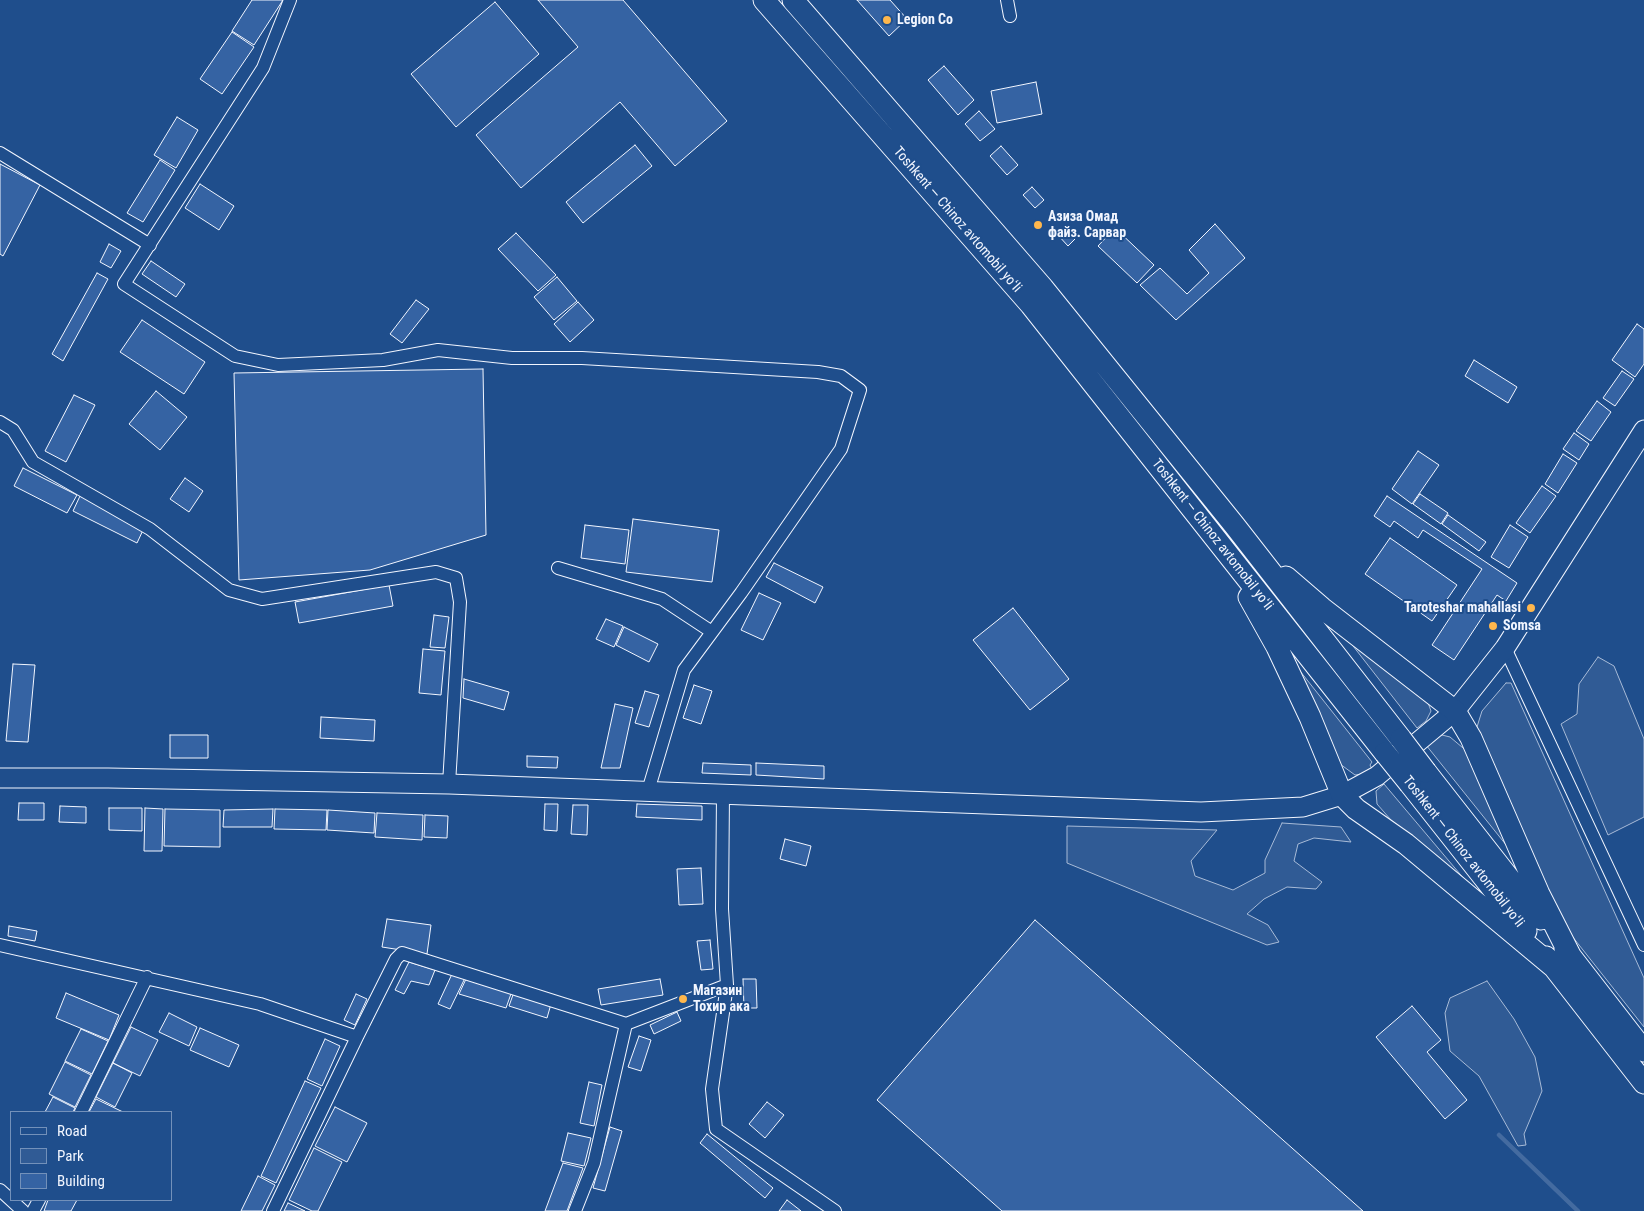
<!DOCTYPE html>
<html>
<head>
<meta charset="utf-8">
<style>
	body { margin:0 }
	#map { position:relative; width:1644px; height:1211px; overflow:hidden; background:#1f4e8c; font-family:"Roboto Condensed",sans-serif }
	canvas { display:block }
	.legend { position:absolute; left:10px; top:1111px; width:162px; height:90px; box-sizing:border-box; background:#1f4e8c; border:1px solid #7391ba; margin:0; padding:6px 9px; list-style:none; font-size:15px; color:#f2f6ff }
	.legend li { display:flex; align-items:center; gap:10px; height:25px }
	.legend b { width:25px; border:1px solid #7391ba }
</style>
</head>
<body>
<div id="map">
<canvas width="1644" height="1211"></canvas>
<ul class="legend">
<li><b style="height:6px;background:#1f4e8c"></b>Road</li>
<li><b style="height:14px;background:#305b95"></b>Park</li>
<li><b style="height:14px;background:#3563a3"></b>Building</li>
</ul>
</div>
<script>
const c = document.querySelector('canvas').getContext('2d');
c.lineJoin = 'round';
function fillPath(path, color) { c.fillStyle = color; c.fill(path, 'evenodd'); }
const shape = rows => new Path2D(rows.map(r => 'M' + r).join(''));
function trace(path, color, width, dash) { c.strokeStyle = color; c.lineWidth = width; c.lineCap = dash ? 'butt' : 'round'; c.setLineDash(dash || []); c.stroke(path); }
function drawText(font, color, halo, rows, align = 'center') {
  c.font = font + ' "Roboto Condensed",sans-serif'; c.lineWidth = 4; c.setLineDash([]); c.textBaseline = 'middle'; c.strokeStyle = halo; c.fillStyle = color; for (const [text, x, y, turn = 0] of rows) {
    c.save(); c.translate(x, y); c.rotate((+turn || 0) * Math.PI / 180); c.textAlign = isNaN(turn) ? turn : align; if (halo) c.strokeText(text, 0, 0); c.fillText(text, 0, 0); c.restore();
  }
}
const green = shape([
	[1332,619,1427,700,1431,711,1426,721,1417,728,1332,619],
	[1598,657,1614,666,1644,739,1644,817,1608,835,1561,724,1577,714,1579,684,1598,657],
	[1300,671,1372,762,1370,765,1372,769,1363,774,1355,775,1340,764,1300,671],
	[1506,683,1511,683,1644,978,1644,1027,1564,926,1476,730,1482,711,1506,683],
	[1442,735,1450,737,1469,753,1527,871,1426,745,1435,737,1442,735],
	[1384,784,1476,893,1391,820,1377,804,1376,791,1384,784],
	[1282,823,1341,827,1351,842,1314,838,1298,844,1294,861,1322,882,1316,889,1287,887,1264,899,1247,914,1268,925,1279,942,1267,945,1067,863,1067,826,1217,830,1191,861,1195,876,1233,890,1265,873,1265,860,1282,823],
	[1487,981,1514,1019,1535,1057,1542,1091,1524,1134,1526,1145,1518,1146,1479,1076,1450,1051,1445,1013,1450,998,1487,981]
]);
fillPath(green, '#305b95');
trace(green, '#a8bbd7', 1);
trace(shape([
	[1499,1135,1578,1211]
]), '#446ba0', 4.5);
const building = shape([
	[252,0,283,0,254,45,232,31,252,0],
	[538,0,623,0,727,121,675,166,620,102,521,188,476,135,578,47,538,0],
	[857,0,890,0,907,19,889,36,857,0],
	[495,2,539,54,456,127,411,74,495,2],
	[232,32,254,47,222,94,200,79,232,32],
	[944,66,974,100,958,115,928,80,944,66],
	[1036,82,1042,114,997,123,991,91,1036,82],
	[979,111,995,129,980,141,965,124,979,111],
	[177,117,198,130,176,168,154,155,177,117],
	[635,145,652,166,583,223,566,202,635,145],
	[1001,146,1018,165,1007,175,990,156,1001,146],
	[160,160,175,170,143,222,127,213,160,160],
	[0,164,40,185,3,256,0,254,0,164],
	[200,184,234,206,219,230,185,208,200,184],
	[1032,187,1044,200,1035,208,1023,195,1032,187],
	[1215,224,1245,258,1176,320,1140,285,1160,268,1187,294,1209,273,1189,250,1215,224],
	[1065,227,1075,239,1068,246,1057,234,1065,227],
	[1115,228,1154,265,1137,283,1098,246,1115,228],
	[516,233,556,275,538,291,498,249,516,233],
	[109,244,121,251,111,268,100,262,109,244],
	[151,261,185,284,176,297,142,274,151,261],
	[97,273,108,279,63,361,52,354,97,273],
	[557,277,577,301,554,320,534,297,557,277],
	[416,300,429,309,402,343,390,334,416,300],
	[578,302,594,320,570,342,554,324,578,302],
	[142,320,205,362,184,394,120,352,142,320],
	[1637,324,1644,329,1644,364,1635,377,1612,360,1637,324],
	[1474,360,1517,387,1508,403,1465,376,1474,360],
	[483,369,486,535,370,570,239,580,234,373,483,369],
	[1622,371,1634,379,1615,406,1603,398,1622,371],
	[156,391,187,417,160,450,129,424,156,391],
	[74,395,95,405,66,462,45,451,74,395],
	[1597,401,1611,412,1591,441,1576,431,1597,401],
	[1574,433,1589,444,1579,460,1563,449,1574,433],
	[1418,451,1439,465,1412,504,1392,489,1418,451],
	[1563,454,1577,463,1558,493,1545,484,1563,454],
	[23,468,77,495,67,513,14,486,23,468],
	[185,478,203,491,189,512,170,499,185,478],
	[1542,486,1556,496,1530,533,1516,523,1542,486],
	[1420,494,1448,513,1441,524,1413,504,1420,494],
	[80,496,144,528,137,543,73,511,80,496],
	[1387,496,1517,583,1506,601,1497,595,1454,660,1432,645,1482,569,1423,530,1418,538,1394,521,1390,527,1374,516,1387,496],
	[1448,515,1486,542,1479,551,1442,524,1448,515],
	[633,519,719,530,712,582,626,572,633,519],
	[585,525,629,530,625,564,581,558,585,525],
	[1510,525,1528,537,1509,568,1491,557,1510,525],
	[1390,538,1457,585,1432,621,1365,574,1390,538],
	[774,563,823,587,815,603,766,577,774,563],
	[389,585,393,606,299,623,295,602,389,585],
	[759,593,781,603,763,640,741,630,759,593],
	[1013,608,1069,679,1030,710,973,640,1013,608],
	[434,615,449,617,445,648,430,647,434,615],
	[606,619,623,626,614,647,596,639,606,619],
	[624,627,658,644,649,662,616,645,624,627],
	[423,649,445,651,441,695,419,693,423,649],
	[13,664,35,665,28,742,6,741,13,664],
	[464,679,509,692,504,710,463,698,464,679],
	[694,685,712,691,701,724,683,718,694,685],
	[645,691,659,695,649,727,635,723,645,691],
	[615,704,633,708,620,768,601,768,615,704],
	[321,717,375,720,374,741,320,738,321,717],
	[170,735,208,735,208,758,170,758,170,735],
	[527,756,558,757,557,768,527,767,527,756],
	[703,763,751,765,751,775,702,773,703,763],
	[756,763,824,766,824,779,756,775,756,763],
	[19,803,44,803,44,820,18,820,19,803],
	[545,804,558,804,557,831,544,830,545,804],
	[637,804,702,806,702,820,636,817,637,804],
	[573,805,588,805,587,835,571,834,573,805],
	[60,806,86,807,86,823,59,822,60,806],
	[109,808,142,808,142,831,109,830,109,808],
	[145,808,163,809,162,851,144,851,145,808],
	[165,809,220,810,220,847,164,846,165,809],
	[273,809,272,827,223,827,224,810,273,809],
	[275,809,327,810,326,830,274,829,275,809],
	[328,810,375,813,374,833,327,830,328,810],
	[377,813,423,815,422,840,375,837,377,813],
	[425,815,448,816,447,838,424,837,425,815],
	[785,839,811,846,806,866,780,859,785,839],
	[701,868,703,904,679,905,677,869,701,868],
	[387,919,431,925,427,954,382,947,387,919],
	[1035,920,1363,1211,1002,1211,877,1100,1035,920],
	[9,926,37,931,35,941,8,936,9,926],
	[710,940,713,969,701,970,697,941,710,940],
	[409,962,435,970,429,985,411,981,404,994,395,990,409,962],
	[452,974,465,978,450,1009,438,1004,452,974],
	[466,979,512,991,506,1008,459,994,466,979],
	[660,979,663,995,601,1005,598,989,660,979],
	[743,979,756,979,757,1008,744,1008,743,979],
	[514,992,551,1004,547,1018,509,1006,514,992],
	[66,993,119,1015,109,1040,56,1018,66,993],
	[356,994,367,999,355,1025,344,1020,356,994],
	[1412,1006,1441,1040,1427,1052,1467,1100,1445,1119,1376,1037,1412,1006],
	[677,1012,681,1021,654,1034,650,1025,677,1012],
	[169,1013,197,1027,189,1046,159,1032,169,1013],
	[131,1027,158,1040,140,1076,113,1063,131,1027],
	[200,1028,239,1045,229,1067,190,1050,200,1028],
	[81,1029,108,1041,92,1074,65,1061,81,1029],
	[639,1036,651,1040,641,1071,628,1067,639,1036],
	[325,1039,340,1046,322,1086,307,1079,325,1039],
	[65,1062,91,1075,75,1107,49,1094,65,1062],
	[113,1063,132,1073,115,1107,96,1097,113,1063],
	[305,1081,321,1088,276,1183,261,1176,305,1081],
	[589,1082,602,1085,594,1126,580,1123,589,1082],
	[53,1097,75,1108,73,1112,45,1112,53,1097],
	[96,1099,123,1112,89,1112,96,1099],
	[767,1102,784,1115,765,1138,749,1124,767,1102],
	[335,1107,367,1123,347,1162,315,1146,335,1107],
	[610,1127,622,1131,605,1191,593,1188,610,1127],
	[568,1133,591,1138,584,1166,561,1161,568,1133],
	[707,1134,773,1188,765,1198,700,1143,707,1134],
	[314,1148,342,1162,318,1211,312,1211,289,1200,314,1148],
	[563,1163,583,1168,567,1211,545,1211,563,1163],
	[258,1176,275,1185,262,1211,241,1211,258,1176],
	[48,1200,77,1200,71,1211,44,1211,48,1200],
	[787,1200,801,1211,779,1211,787,1200],
	[288,1203,305,1211,284,1211,288,1203]
]);
fillPath(building, '#3563a3');
trace(building, '#f2f6ff', 1);
const minor = shape([
	[290,0,263,68,124,284,235,356,278,365,383,360,438,350,512,358,582,358,818,372,841,376,860,390,841,449,741,593,684,670,648,791],
	[1007,0,1010,16],
	[0,153,150,245],
	[0,422,13,430,33,462,150,529,229,590,262,599,436,572,456,578,460,602,449,784],
	[558,568,662,599,712,632],
	[1505,648,1644,945],
	[723,794,722,909,727,985,712,1089,716,1129,835,1211],
	[0,945,260,1004,357,1037],
	[81,1112,147,977],
	[0,1190,23,1211],
	[33,1211,39,1200],
	[273,1211,357,1037,396,959,402,953,626,1024],
	[575,1211,594,1163,626,1024,727,985]
]);
const secondary = shape([
	[0,778,108,778,449,784,1201,812,1303,807,1342,795,1377,776,1455,711,1505,648,1644,430]
]);
const trunk = shape([
	[764,0,1031,305,1385,753],
	[793,0,1043,288,1235,526,1401,739],
	[1286,577,1322,608,1455,711,1471,738,1539,894,1572,959],
	[1249,597,1277,647,1310,717,1342,795,1356,809,1406,844,1556,969],
	[1426,772,1541,919],
	[1410,784,1526,931],
	[1565,949,1644,1051],
	[1546,957,1644,1083]
]);
trace(minor, '#f2f6ff', 14);
trace(secondary, '#f2f6ff', 21);
trace(trunk, '#f2f6ff', 23);
trace(minor, '#1f4e8c', 12);
trace(secondary, '#1f4e8c', 19);
trace(trunk, '#1f4e8c', 21);
const trunkBridge = shape([
	[1401,739,1426,772],
	[1385,753,1410,784]
]);
trace(trunkBridge, '#f2f6ff', 23, []);
trace(trunkBridge, '#1f4e8c', 21);
for (const [x, y, r, color] of [
	[887,20,5,"#ffb74d"],
	[1038,225,5,"#ffb74d"],
	[1531,608,5,"#ffb74d"],
	[1493,626,5,"#ffb74d"],
	[683,999,5,"#ffb74d"]
]) { const dot = new Path2D(); dot.arc(x, y, r, 0, 2 * Math.PI); c.fillStyle = color; c.fill(dot); trace(dot, '#1f4e8c', 2); }
drawText('bold 14px', '#f2f6ff', '#1f4e8c', [
	["Legion Co",897,20],
	["Азиза Омад",1048,217],
	["файз. Сарвар",1048,233],
	["Taroteshar mahallasi",1521,608,"right"],
	["Somsa",1503,626],
	["Магазин",693,991],
	["Тохир ака",693,1007]
], 'left');
drawText('14px', '#f2f6ff', '#1f4e8c', [
	["Toshkent — Chinoz avtomobil yoʻli",957,220,49],
	["Toshkent — Chinoz avtomobil yoʻli",1212,535,52],
	["Toshkent — Chinoz avtomobil yoʻli",1463,852,52]
]);
</script>
</body>
</html>
